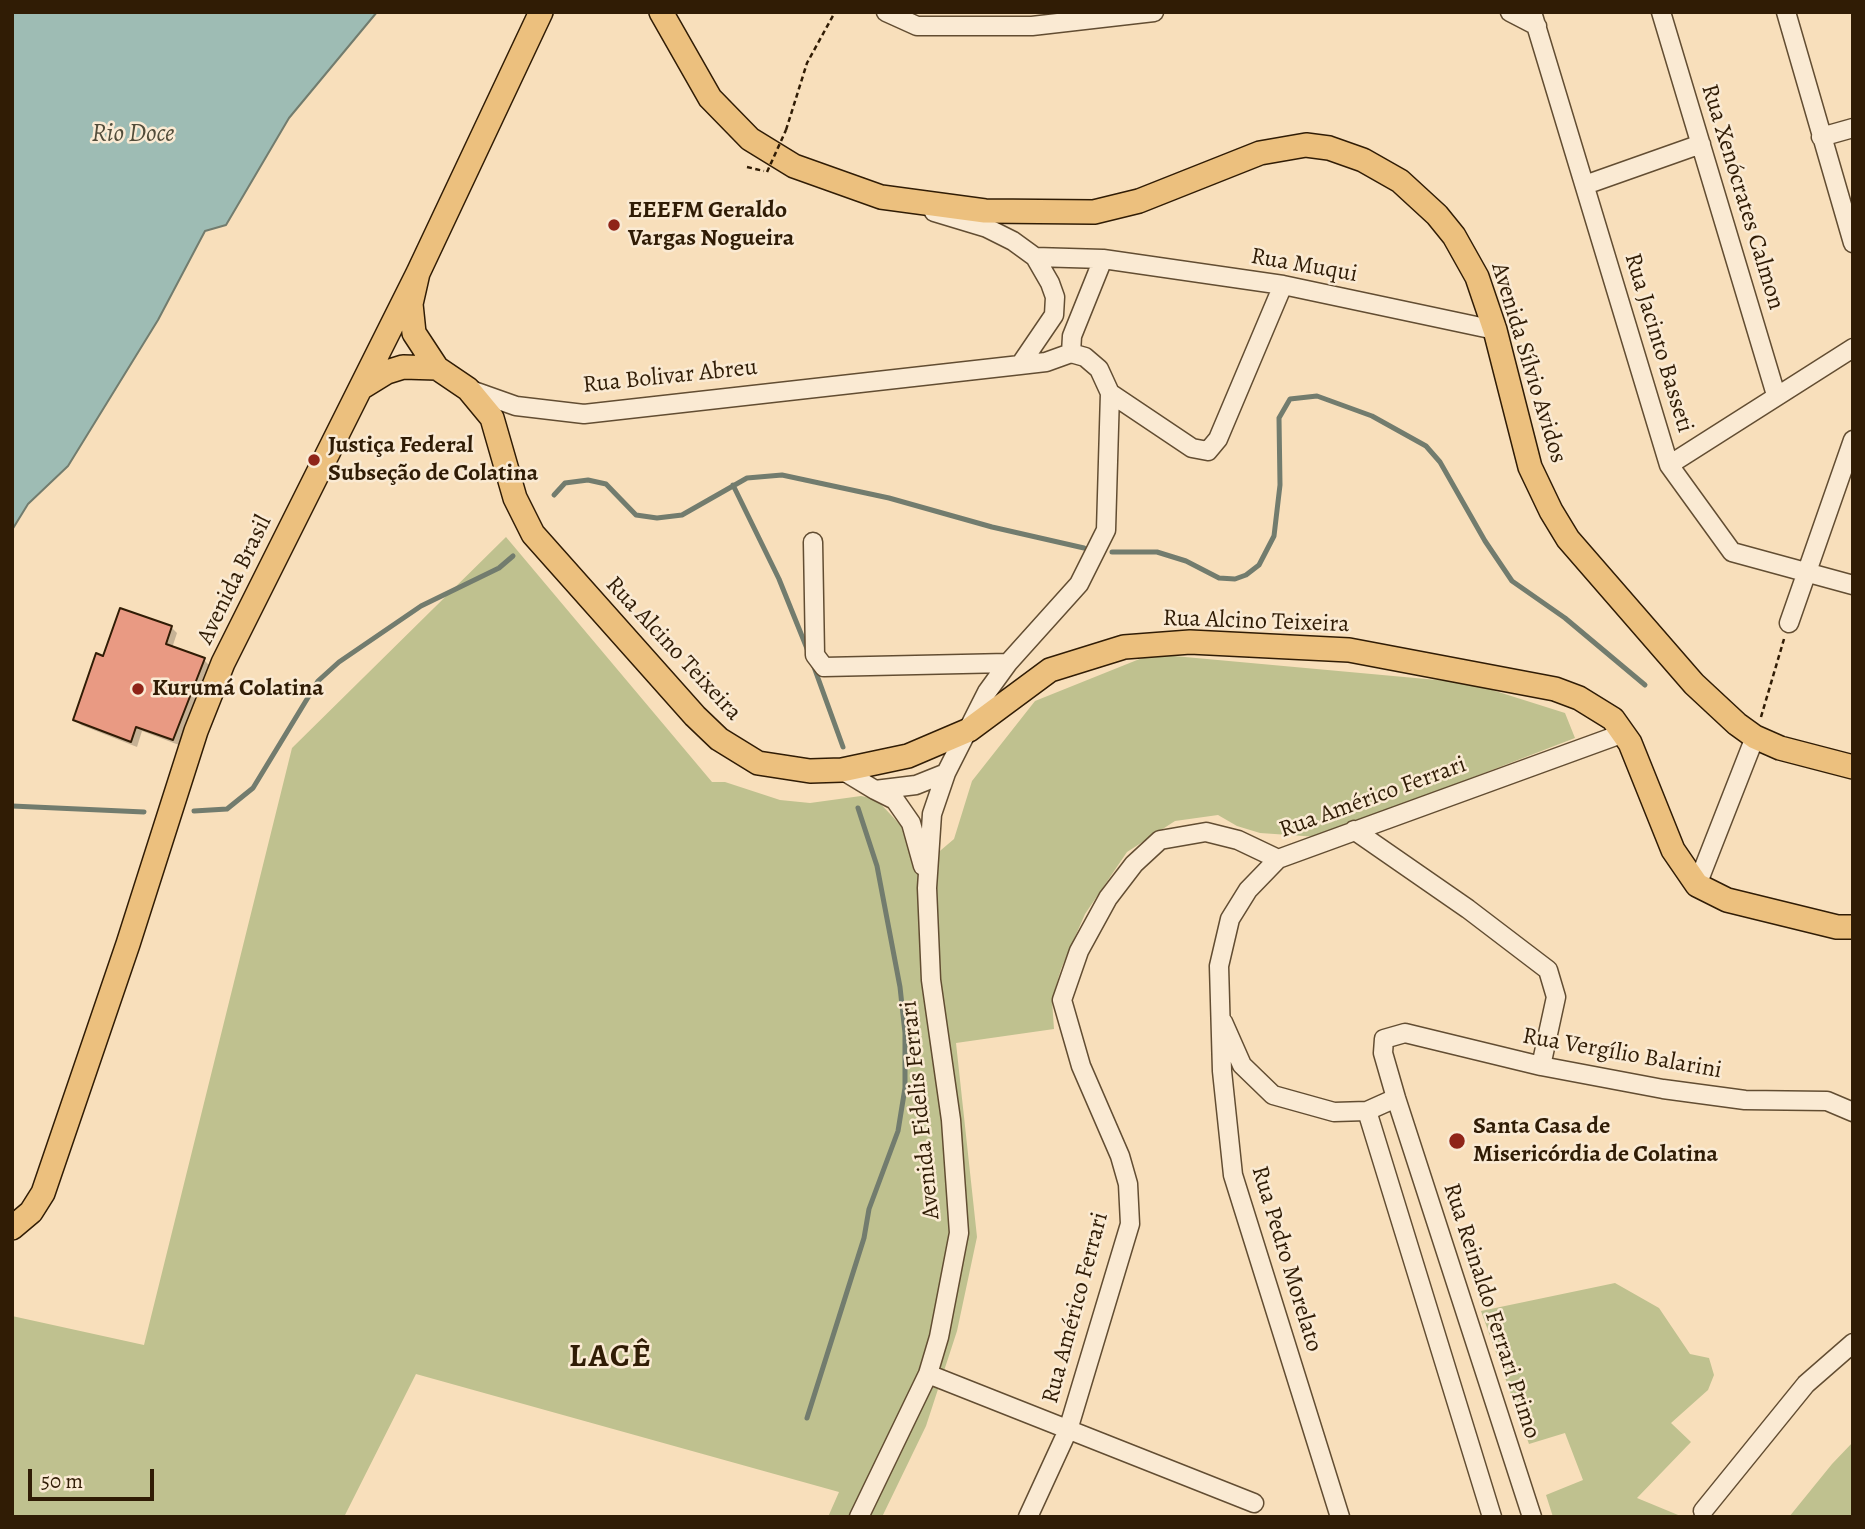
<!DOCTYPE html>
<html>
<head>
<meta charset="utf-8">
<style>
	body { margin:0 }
	#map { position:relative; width:1865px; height:1529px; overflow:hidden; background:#f8dfbb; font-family:Alegreya,serif }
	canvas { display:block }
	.frame { position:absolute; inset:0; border:14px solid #301c05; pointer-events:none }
	.scale { position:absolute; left:28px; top:1469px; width:126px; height:32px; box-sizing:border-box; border:4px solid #301c05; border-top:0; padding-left:9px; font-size:21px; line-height:24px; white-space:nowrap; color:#301c05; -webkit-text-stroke:5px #faead3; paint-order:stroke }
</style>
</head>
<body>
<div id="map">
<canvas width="1865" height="1529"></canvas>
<div class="frame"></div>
<div class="scale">50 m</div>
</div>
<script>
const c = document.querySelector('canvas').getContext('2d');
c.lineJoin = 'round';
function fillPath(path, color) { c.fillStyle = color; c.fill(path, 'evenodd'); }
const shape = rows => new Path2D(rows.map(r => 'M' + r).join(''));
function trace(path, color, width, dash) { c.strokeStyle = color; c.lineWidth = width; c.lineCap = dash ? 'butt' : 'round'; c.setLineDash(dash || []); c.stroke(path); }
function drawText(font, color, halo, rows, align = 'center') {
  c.font = font + ' Alegreya,serif'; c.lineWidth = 5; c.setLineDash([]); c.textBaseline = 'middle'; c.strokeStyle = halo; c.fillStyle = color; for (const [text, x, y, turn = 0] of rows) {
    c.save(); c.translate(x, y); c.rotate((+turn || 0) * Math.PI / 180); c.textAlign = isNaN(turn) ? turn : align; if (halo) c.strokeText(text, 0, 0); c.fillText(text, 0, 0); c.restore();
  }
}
fillPath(shape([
	[506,537,712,782,725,782,780,800,810,803,861,796,876,799,922,848,934,856,954,839,972,781,1035,701,1152,654,1470,683,1565,713,1575,738,1318,837,1260,833,1237,826,1218,815,1175,821,1127,852,1085,914,1061,969,1052,1000,1054,1029,956,1043,977,1237,957,1331,926,1426,882,1517,828,1517,839,1492,416,1374,344,1517,12,1517,12,1316,144,1345,292,748],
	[1615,1283,1659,1308,1690,1354,1709,1358,1714,1375,1708,1390,1671,1423,1691,1442,1637,1498,1683,1517,1553,1517,1546,1495,1583,1480,1565,1433,1529,1444,1481,1311],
	[1853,1442,1853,1517,1789,1517,1832,1464]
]), '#bfc18f');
const water = shape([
	[12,12,377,12,289,118,226,225,205,231,158,320,68,466,28,504,12,530,12,12]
]);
fillPath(water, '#9ebcb4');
trace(water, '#727c6e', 2);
fillPath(shape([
	[171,627,177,633,172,648,204,660,210,666,179,745,142,731,137,747,81,725,75,719,104,658]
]), '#0003');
trace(shape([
	[733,485,779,579,808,651],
	[554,495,565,483,588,480,606,484,636,515,657,518,682,515,747,478,782,475,889,498,992,527,1084,548],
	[1112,552,1157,552,1186,561,1219,578,1235,579,1246,575,1259,565,1274,536,1280,485,1279,418,1290,399,1317,396,1372,416,1426,446,1440,462,1485,541,1512,581,1565,618,1645,685],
	[814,667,843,747],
	[12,806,144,812],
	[194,811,227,809,253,788,318,681,339,662,421,606,499,568,513,556],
	[807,1418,864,1238,869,1209,898,1131,905,1088,905,1033,900,987,877,866,858,808]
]), '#727c6e', 5);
const building = shape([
	[120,608,172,626,166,644,205,658,173,740,136,727,131,742,73,720,96,653,103,656,120,608]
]);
fillPath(building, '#e99a83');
trace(building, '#301c05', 2);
const minor = shape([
	[886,12,917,26,1032,26,1154,12],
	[1510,12,1537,26],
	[1532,12,1669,465,1732,552,1853,585],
	[1661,12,1776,395],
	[1786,12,1853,243],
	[1821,137,1853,128],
	[1585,185,1701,144],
	[934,212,987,228,1013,241,1035,257,1050,283,1055,297,1054,315,1020,365],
	[1035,257,1103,259,1283,285,1495,330],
	[1071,353,1072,336,1103,259],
	[468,389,516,406,584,414,1020,365,1046,362,1071,353,1085,357,1099,369,1110,393,1192,448,1208,451,1218,439,1283,285],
	[1669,465,1853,348],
	[813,542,815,655,824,667,1008,663],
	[1789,623,1853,440],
	[842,770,875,790,916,785,946,773,987,692,1008,663,1079,584,1106,530,1110,393],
	[875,790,895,800,911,823,923,866],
	[1354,830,1468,909,1548,970,1556,997,1541,1066],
	[1278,859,1248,890,1230,919,1219,966,1222,1071,1233,1175,1340,1517],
	[1697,885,1755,737],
	[1223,1022,1242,1065,1273,1095,1334,1112,1367,1111,1396,1098],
	[1367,1111,1492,1517],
	[928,1374,1254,1503],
	[1703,1511,1806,1384,1853,1343],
	[859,1517,928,1374,939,1337,959,1233,951,1120,931,980,927,888,932,814,946,773],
	[1028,1517,1068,1430,1130,1224,1128,1184,1120,1156,1081,1066,1062,1000,1079,951,1108,898,1134,864,1160,840,1206,832,1238,840,1278,859,1624,733],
	[1532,1517,1396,1098,1383,1053,1384,1039,1405,1033,1541,1066,1663,1089,1745,1100,1827,1101,1853,1112]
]);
const major = shape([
	[661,12,710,98,750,139,794,166,881,197,985,211,1094,212,1139,201,1260,153,1306,145,1329,148,1363,160,1400,181,1437,215,1454,236,1477,277,1495,330,1530,467,1551,511,1568,539,1694,684,1737,724,1755,737,1780,748,1853,767],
	[418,273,411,304,414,333,437,368,468,389,492,418,515,498,533,534,695,716,719,739,758,763,810,771,842,770,908,756,969,730,1050,670,1124,647,1190,642,1349,650,1555,689,1579,698,1613,719,1630,743,1673,850,1697,885,1727,900,1837,927,1853,927],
	[361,388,387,372,403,367,437,368],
	[12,1228,31,1212,43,1193,128,944,196,731,223,663,418,273,541,12]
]);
trace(minor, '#624d32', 21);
trace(major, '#301c05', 26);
trace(shape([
	[786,130,807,63,835,12],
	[747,167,764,171],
	[1761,717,1784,639]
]), '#301c05', 2.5, [5, 3.5]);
trace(minor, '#faead3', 18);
trace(major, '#ecc07e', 23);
trace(shape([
	[767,172,786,130]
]), '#301c05', 2.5, [5, 3.5]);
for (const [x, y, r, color] of [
	[614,225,7,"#8f2418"],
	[314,460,7,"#8f2418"],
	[138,689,7,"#8f2418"],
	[1457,1141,9,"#8f2418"]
]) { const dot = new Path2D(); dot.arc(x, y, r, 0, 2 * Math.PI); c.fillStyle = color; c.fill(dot); trace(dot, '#faead3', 2.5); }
drawText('24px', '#301c05', '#faead3', [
	["Rua Xenócrates Calmon",1742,197,73],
	["Rua Muqui",1304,266,10],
	["Rua Jacinto Basseti",1658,343,73],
	["Avenida Sílvio Avidos",1528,363,73],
	["Rua Bolivar Abreu",670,377,-6],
	["Avenida Brasil",235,580,-64],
	["Rua Alcino Teixeira",1256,622,2],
	["Rua Alcino Teixeira",673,649,47],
	["Rua Américo Ferrari",1373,798,-20],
	["Rua Vergílio Balarini",1622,1054,10],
	["Avenida Fidelis Ferrari",921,1110,-96],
	["Rua Pedro Morelato",1286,1259,73],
	["Rua Américo Ferrari",1076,1308,-75],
	["Rua Reinaldo Ferrari Primo",1491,1311,72]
]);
drawText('bold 24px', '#301c05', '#faead3', [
	["EEEFM Geraldo",628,211],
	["Vargas Nogueira",628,239],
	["Justiça Federal",328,446],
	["Subseção de Colatina",328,474],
	["Kurumá Colatina",152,689],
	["Santa Casa de",1473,1127],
	["Misericórdia de Colatina",1473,1155]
], 'left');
drawText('italic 26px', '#514c3a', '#faead3', [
	["Rio Doce",133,135]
]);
c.letterSpacing = '2px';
drawText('bold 32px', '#301c05', '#faead3', [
	["LACÊ",611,1358]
]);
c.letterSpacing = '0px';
</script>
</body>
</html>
